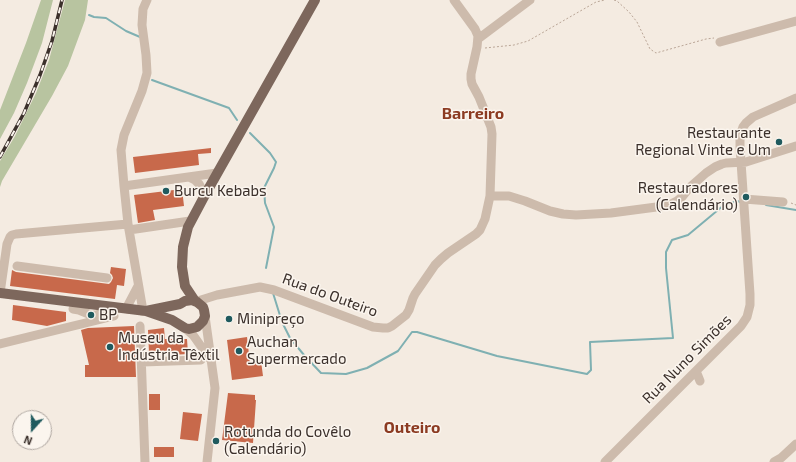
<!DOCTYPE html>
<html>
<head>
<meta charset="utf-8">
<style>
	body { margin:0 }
	#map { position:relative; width:796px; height:462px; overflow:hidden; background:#f4ebe1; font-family:"Exo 2",sans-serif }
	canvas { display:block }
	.north { position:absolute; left:12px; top:410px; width:40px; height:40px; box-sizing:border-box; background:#fbf5ee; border:1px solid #aea6a0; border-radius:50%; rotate:201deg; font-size:11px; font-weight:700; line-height:16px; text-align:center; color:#3b302b }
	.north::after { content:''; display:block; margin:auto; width:14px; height:18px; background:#1f5a5e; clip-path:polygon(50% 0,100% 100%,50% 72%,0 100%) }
</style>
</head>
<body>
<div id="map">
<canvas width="796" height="462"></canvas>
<div class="north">N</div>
</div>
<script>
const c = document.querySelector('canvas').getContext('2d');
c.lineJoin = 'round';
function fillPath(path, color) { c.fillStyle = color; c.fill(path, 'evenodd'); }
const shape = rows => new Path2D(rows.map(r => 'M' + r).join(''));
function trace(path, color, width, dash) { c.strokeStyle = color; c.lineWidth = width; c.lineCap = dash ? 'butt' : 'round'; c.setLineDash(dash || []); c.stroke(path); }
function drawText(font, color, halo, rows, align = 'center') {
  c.font = font + ' "Exo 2",sans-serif'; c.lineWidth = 3; c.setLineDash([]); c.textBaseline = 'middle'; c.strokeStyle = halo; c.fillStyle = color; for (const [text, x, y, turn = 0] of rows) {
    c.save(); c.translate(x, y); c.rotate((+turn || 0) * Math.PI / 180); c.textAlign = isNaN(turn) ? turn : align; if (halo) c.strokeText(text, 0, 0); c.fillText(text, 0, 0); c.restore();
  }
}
fillPath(shape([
	[41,0,53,0,42,43,27,83,14,113,0,139,0,110,26,43],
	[65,0,88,0,85,20,68,66,52,96,2,181,0,187,0,161,15,136,36,93,49,60]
]), '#b8c4a0');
trace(shape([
	[89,15,94,17,106,18,126,31,140,37],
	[152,80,229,108,237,120],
	[250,133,270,153,276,162,274,168,264,188,265,203,274,227,266,268],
	[766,205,796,210],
	[273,293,282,322,290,338,304,355,321,373,346,374,367,368,398,351,412,332,417,332,497,356,587,374,591,370,590,342,673,338,666,268,666,252,672,240,688,235,724,205,737,201,740,202]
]), '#7fb0b2', 2);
fillPath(shape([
	[211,148,211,153,198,154,199,165,135,173,133,157],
	[182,189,184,206,153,210,155,220,138,223,134,195],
	[111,267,126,269,124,286,117,285,115,299,10,286,12,270,16,272,109,284,111,282,113,278,112,275,110,273],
	[13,305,66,312,66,321,47,326,12,320],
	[134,326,136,377,85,377,85,365,89,365,81,330,88,328],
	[164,328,165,339,187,339,188,354,171,355,171,352,149,353,148,330],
	[247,337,250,363,261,361,263,376,232,380,227,340],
	[228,393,255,395,255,400,256,400,253,443,222,440],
	[149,394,160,394,160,410,149,410],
	[183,412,202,414,198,441,180,439],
	[154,447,174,447,174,457,154,457]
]), '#c8694b');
trace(shape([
	[614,0,617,1,629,12,637,22,650,49,656,53,706,39,714,38],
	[485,48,514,45,528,41,596,2,605,0],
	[791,203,796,205]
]), '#b9a596', 1, [2, 2]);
trace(shape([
	[478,39,530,0],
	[720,42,796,21],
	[189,177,195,180,199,184,205,195],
	[124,186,217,173],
	[490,196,509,196,525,201,550,211,563,214,576,215,611,213,664,206,671,204,677,201,682,197,689,188,706,173,715,167,722,164,726,163,746,162,796,146],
	[744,199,783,202],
	[129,230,190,221],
	[17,266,107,278],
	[0,293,7,244,10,237,12,235,16,234,128,224],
	[197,302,201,300,217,295,260,287,274,290,373,327,383,328,388,328,392,326,406,315,409,310,413,298,415,294,435,265,441,259,448,253,476,234,480,230,485,219,490,196,492,134,491,127,479,97,472,84,471,79,471,74,477,47,478,36,475,29,454,0],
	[73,309,79,310,91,315,97,315,102,312,105,306],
	[128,309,128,305,138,286],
	[142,311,142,305,128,224,124,186,121,150,124,135,142,91,147,73,146,55,142,25,143,9,147,0],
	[205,316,215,388,207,462],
	[140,326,145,462],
	[185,328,193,335,210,359],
	[0,344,114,316],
	[142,362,201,360],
	[696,371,700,381],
	[605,462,741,326,747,317,750,305,750,294,740,147,740,136,743,127,746,123,753,117,796,98],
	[774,462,781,458,796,444]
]), '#cdbbac', 9);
trace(shape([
	[0,293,146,311,172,320,185,328,189,329,197,327,203,321,205,316,204,310,203,307,197,302,192,300,185,301,180,304,146,311],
	[195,301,185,286,182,267,183,247,188,227,205,195,315,0]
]), '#7d675c', 10);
const rail = shape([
	[0,157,24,113,40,75,52,41,62,0]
]);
trace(rail, '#3b302b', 3.5);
trace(rail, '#fbf5ee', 2, [6]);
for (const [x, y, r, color] of [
	[779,142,4,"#1f5a5e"],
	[166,191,4,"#1f5a5e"],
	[746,197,4,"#1f5a5e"],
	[91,315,4,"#1f5a5e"],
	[229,319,4,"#1f5a5e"],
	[110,347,4,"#1f5a5e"],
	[239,351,4,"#1f5a5e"],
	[216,441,4,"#1f5a5e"]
]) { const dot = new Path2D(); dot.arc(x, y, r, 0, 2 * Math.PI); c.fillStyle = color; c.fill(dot); trace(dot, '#fbf5ee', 1.5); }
drawText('15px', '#3b302b', '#fbf5ee', [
	["Restaurante",771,133,"right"],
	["Regional Vinte e Um",771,150,"right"],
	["Restauradores",738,188,"right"],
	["(Calendário)",738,205,"right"],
	["Burcu Kebabs",174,191],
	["BP",99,315],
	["Minipreço",237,319],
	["Museu da",118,338],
	["Indústria Têxtil",118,355],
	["Auchan",247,342],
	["Supermercado",247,359],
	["Rotunda do Covêlo",224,432],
	["(Calendário)",224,449]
], 'left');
drawText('15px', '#3b302b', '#fbf5ee', [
	["Rua do Outeiro",330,295,20],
	["Rua Nuno Simões",687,359,-45]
]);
drawText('bold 16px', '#8c3b22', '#fbf5ee', [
	["Barreiro",473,114],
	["Outeiro",412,428]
]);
</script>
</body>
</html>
